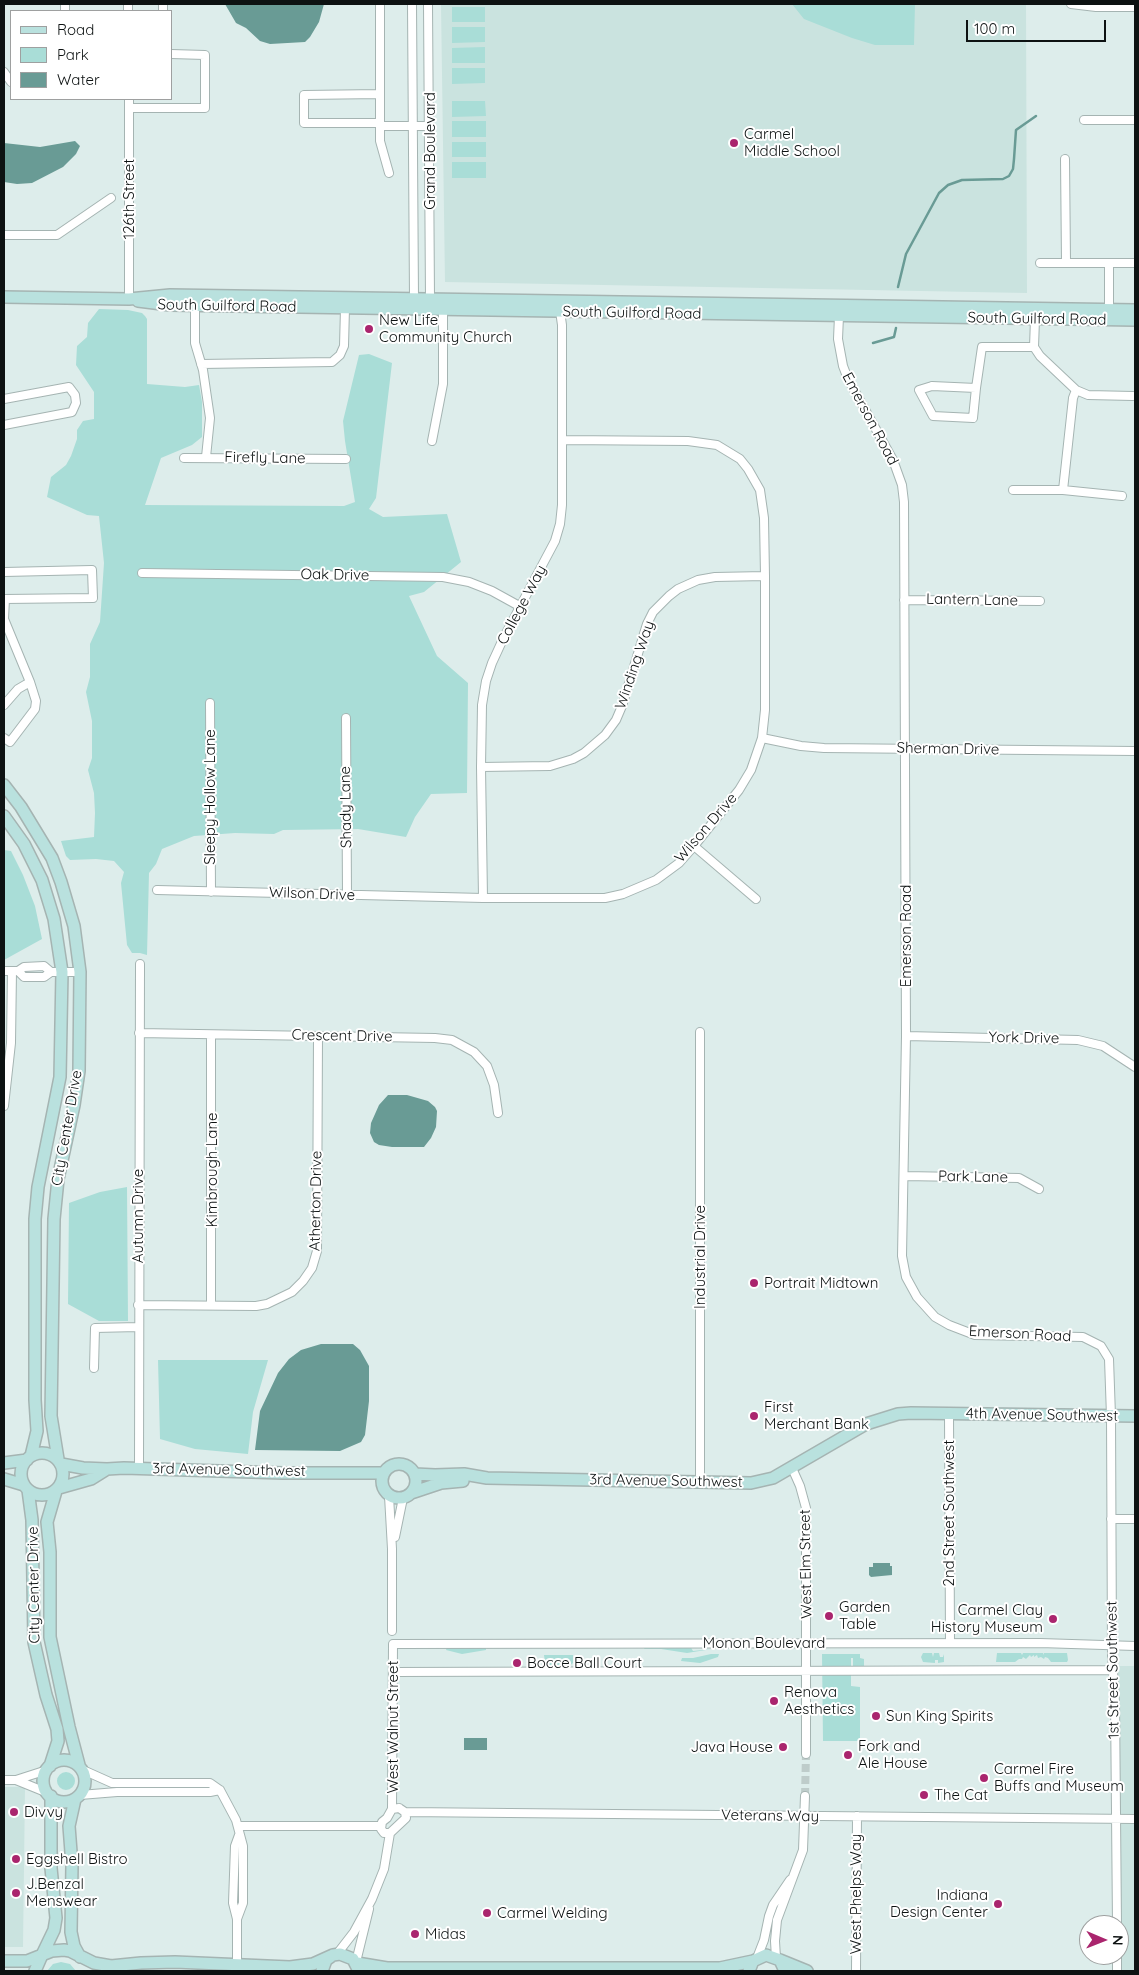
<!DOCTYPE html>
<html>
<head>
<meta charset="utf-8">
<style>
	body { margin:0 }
	#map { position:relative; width:1139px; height:1975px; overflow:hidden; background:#ddedeb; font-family:Quicksand,sans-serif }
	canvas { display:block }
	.frame { position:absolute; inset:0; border:5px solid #0d1212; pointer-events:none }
	.legend { position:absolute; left:10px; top:10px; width:162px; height:90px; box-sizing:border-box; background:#fff; border:1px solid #9ea0a0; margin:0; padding:6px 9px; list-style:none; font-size:15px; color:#0d1212 }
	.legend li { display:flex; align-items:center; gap:10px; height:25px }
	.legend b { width:25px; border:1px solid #9ea0a0 }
	.north { position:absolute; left:1079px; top:1915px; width:50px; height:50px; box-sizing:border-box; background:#fff; border:1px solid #9ea0a0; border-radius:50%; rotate:91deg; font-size:14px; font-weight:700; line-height:20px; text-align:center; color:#0d1212 }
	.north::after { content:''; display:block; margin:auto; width:18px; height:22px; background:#aa256e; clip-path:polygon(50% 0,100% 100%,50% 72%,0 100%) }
	.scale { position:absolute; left:966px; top:20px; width:140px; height:22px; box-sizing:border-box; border:2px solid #0d1212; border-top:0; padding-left:6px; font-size:15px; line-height:18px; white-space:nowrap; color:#0d1212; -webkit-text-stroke:4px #fff; paint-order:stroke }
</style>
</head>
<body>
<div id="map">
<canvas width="1139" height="1975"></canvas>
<div class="frame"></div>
<ul class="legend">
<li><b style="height:6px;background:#b9e1de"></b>Road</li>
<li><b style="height:14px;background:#a9ddd7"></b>Park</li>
<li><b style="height:14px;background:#699b95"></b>Water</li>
</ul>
<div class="north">N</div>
<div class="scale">100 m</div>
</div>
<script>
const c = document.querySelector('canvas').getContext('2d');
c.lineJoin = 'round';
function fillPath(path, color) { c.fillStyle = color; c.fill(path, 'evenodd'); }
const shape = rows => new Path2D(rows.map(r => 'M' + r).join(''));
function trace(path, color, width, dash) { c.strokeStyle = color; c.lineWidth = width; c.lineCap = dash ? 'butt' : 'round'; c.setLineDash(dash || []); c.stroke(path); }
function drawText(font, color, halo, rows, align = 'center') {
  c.font = font + ' Quicksand,sans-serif'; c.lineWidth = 4; c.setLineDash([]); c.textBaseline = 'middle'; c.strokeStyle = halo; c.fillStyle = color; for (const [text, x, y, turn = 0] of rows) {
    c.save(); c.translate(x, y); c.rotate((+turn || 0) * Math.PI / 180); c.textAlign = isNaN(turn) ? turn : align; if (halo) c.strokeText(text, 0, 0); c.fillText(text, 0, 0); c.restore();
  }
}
fillPath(shape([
	[441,4,1026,4,1027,293,445,282],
	[1118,1666,1135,1666,1135,1971,1118,1971],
	[4,1787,25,1787,23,1947,4,1947]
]), '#cae3df');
fillPath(shape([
	[792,4,915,4,914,45,875,45,852,38,804,19],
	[452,7,485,7,485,22,452,22],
	[452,27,485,27,485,42,452,43],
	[485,47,485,63,452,63,452,48],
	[452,68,485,68,485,83,452,84],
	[452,101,485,101,486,116,452,117],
	[452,121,486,121,486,137,452,137],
	[452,142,486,142,486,157,452,157],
	[452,162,486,162,486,178,452,178],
	[99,309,128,310,142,313,145,316,147,319,147,384,185,387,199,385,202,402,202,437,192,445,161,458,145,505,344,506,355,502,345,441,343,421,359,355,369,354,392,363,376,498,369,509,383,517,447,514,461,562,424,592,409,596,437,656,468,683,467,793,431,794,415,817,406,837,358,829,283,830,274,834,235,833,194,836,162,849,156,864,149,873,147,955,140,953,132,953,127,945,121,883,124,872,114,861,96,859,70,860,66,856,61,841,94,837,95,813,94,793,88,770,92,758,92,721,86,692,90,677,90,644,100,622,104,563,99,516,87,515,47,497,51,477,66,465,71,456,77,439,77,430,83,421,94,419,94,392,76,365,77,346,87,337,88,323],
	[4,850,11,851,23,875,35,906,42,939,4,960],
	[127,1187,128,1321,99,1321,68,1304,69,1203,100,1192],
	[158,1360,268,1360,253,1412,248,1454,195,1449,160,1439],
	[690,1646,693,1651,712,1649,687,1653,661,1649,644,1649,645,1647],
	[447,1647,486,1647,486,1650,462,1654,446,1650],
	[923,1653,932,1653,933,1657,934,1653,939,1653,940,1657,943,1657,944,1654,944,1662,938,1663,938,1660,935,1660,935,1663,923,1662,921,1657],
	[997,1653,1021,1653,1022,1655,1023,1653,1043,1653,1044,1655,1044,1653,1067,1653,1068,1660,1067,1662,1051,1662,1048,1658,1045,1657,1044,1659,1041,1657,1038,1658,1037,1655,1034,1657,1034,1655,1031,1657,1030,1655,1026,1659,1023,1657,1022,1659,1019,1659,1015,1662,996,1662],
	[711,1654,719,1654,718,1657,700,1663,681,1661,682,1658,693,1658],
	[822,1654,860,1654,860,1658,864,1659,864,1666,853,1666,853,1658,851,1658,851,1686,860,1687,860,1741,823,1741],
	[544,1655,573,1655,573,1663,568,1667,560,1666,549,1668,545,1663],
	'57 1781a9 9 0 1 1 18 0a9 9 0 1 1-18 0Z',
	[61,1962,70,1964,76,1971,47,1971,53,1964]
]), '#a9ddd7');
fillPath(shape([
	[225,4,324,4,319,22,310,37,305,42,270,44,260,41,246,28,236,23],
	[75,141,80,146,76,154,63,167,32,183,17,184,4,182,4,143,40,147],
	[388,1095,407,1095,428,1101,435,1107,437,1111,436,1127,431,1138,424,1147,392,1147,379,1145,374,1142,370,1133,371,1123,379,1105],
	[321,1344,353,1344,360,1350,369,1366,369,1401,365,1435,361,1442,340,1451,255,1450,260,1411,278,1373,289,1359,301,1350],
	[873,1563,890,1563,890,1566,892,1566,892,1575,871,1577,869,1575,869,1567,873,1567],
	[464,1738,487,1738,487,1750,464,1750]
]), '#699b95');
trace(shape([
	[898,287,906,254,939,193,948,185,962,180,1003,179,1009,176,1013,169,1014,159,1016,130,1036,116],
	[873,343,894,337,896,328]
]), '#699b95', 2.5);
trace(shape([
	[805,1796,806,1754]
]), '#beccca', 8, [8, 4]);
const street = shape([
	[65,4,65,11],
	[128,4,128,11],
	[163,4,163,11],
	[380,4,380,141,389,173],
	[412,4,414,299],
	[428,4,430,299],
	[1071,4,1096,7,1135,7],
	[4,72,11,82],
	[380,94,304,95,304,123,380,123],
	[129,99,129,299],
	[129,108,205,108,205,55,171,54],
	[1084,120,1135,120],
	[380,126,430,126],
	[1065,159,1066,262],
	[4,235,57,235,111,198],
	[1040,263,1135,263],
	[1109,263,1109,309],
	[195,306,195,343,203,370,210,418,206,457],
	[839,316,838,339,843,366,848,379,893,460,902,485,904,502,906,1036,902,1256,906,1277,917,1297,935,1317,949,1325,975,1335,1083,1337,1101,1346,1109,1359,1111,1416,1112,1655,1115,1702,1117,1925],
	[1035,319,1034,347,1040,356,1076,390,1088,395,1133,396],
	[201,364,332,362,340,355,344,346,345,308],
	[932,386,976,388,973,418,933,416,919,390,932,386],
	[976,388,982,347,1034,347],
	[4,399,69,387,75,395,76,403,72,412,4,425],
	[432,441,443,384,443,310],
	[184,458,346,459],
	[1013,490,1063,490,1122,496],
	[1063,490,1073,398,1076,390],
	[4,572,92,570,93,598,4,599],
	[142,573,443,577,469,582,492,591,521,607],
	[5,599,4,619,30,682],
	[904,600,1040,601],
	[210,703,211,892],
	[4,705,18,689,30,682,36,701,35,709,10,742,4,738],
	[346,718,347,895],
	[762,738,801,746,824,748,1135,751],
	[481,767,550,766,573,759,584,753,605,735,616,720,622,706,647,624,653,612,669,596,678,589,698,580,715,577,765,576],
	[694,846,756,899],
	[157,890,483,898,605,898,623,894,656,880,679,863,694,846,739,790,751,770,762,738,765,710,765,576,764,518,760,490,748,469,740,459,717,445,688,441,562,440],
	[483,898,481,767,482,705,486,681,492,663,504,637,555,541,560,524,562,505,562,325,560,311],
	[4,971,18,971,24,967,44,966,51,972],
	[18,971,24,977,44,977,51,972,80,972],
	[700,1032,700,1482],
	[139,1033,435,1038,452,1040,474,1052,487,1066,494,1085,498,1113],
	[906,1036,1078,1040,1103,1046,1135,1067],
	[4,1106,11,1043,12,971],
	[904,1176,1019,1178,1039,1189],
	[138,1305,256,1306,267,1304,292,1292,303,1281,312,1268,317,1251,318,1036],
	[211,1305,211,1035],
	[94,1368,95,1328,138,1327],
	[949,1413,950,1643],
	[139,1468,140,964],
	[792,1468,800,1486,806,1508,806,1754],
	[389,1496,392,1549,392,1631],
	[1111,1519,1135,1519],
	[395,1537,403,1498],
	[393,1672,1113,1670],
	[83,1770,112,1783,210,1783,220,1790,236,1820,243,1846,243,1903,237,1919],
	[4,1780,16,1780,48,1793],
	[16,1780,47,1770],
	[80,1795,117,1792,210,1792,220,1790],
	[399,1808,405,1812,406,1818,390,1833,384,1833,381,1829,382,1822,387,1818,392,1809,399,1808],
	[392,1809,393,1644,1040,1643,1135,1646],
	[405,1812,1135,1819],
	[238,1826,381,1826],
	[337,1954,354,1932,372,1899,384,1869,390,1833],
	[1117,1955,1117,1971],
	[757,1958,764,1940,769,1916,773,1905,790,1880],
	[776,1958,775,1941,777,1920,803,1850,805,1796],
	[356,1962,369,1909],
	[237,1965,237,1919,233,1903,235,1846,239,1835],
	[856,1971,857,1816]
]);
const secondary = shape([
	[4,297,129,299,170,295,1135,310],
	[138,301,170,305,1135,320],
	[4,785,21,807,52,858,61,882,74,926,80,972,79,1071,74,1105,58,1179,54,1219,51,1416,58,1459],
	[4,816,24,844,42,880,54,919,62,972,60,1077,38,1187,35,1219,35,1400,37,1431,31,1456],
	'21 1474a21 21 0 1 1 42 0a21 21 0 1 1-42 0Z',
	[4,1463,27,1460],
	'382 1481a17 17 0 1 1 34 0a17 17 0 1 1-34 0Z',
	[61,1464,83,1468,107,1469,124,1468,283,1473,383,1473],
	[415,1474,435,1475,464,1474,487,1478,751,1483,773,1478,866,1424,898,1414,911,1413,1135,1416],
	[4,1479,24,1485],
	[59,1488,91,1479,107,1469],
	[28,1490,32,1520,34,1642,46,1695,57,1729,58,1741,50,1766],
	[56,1491,47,1522,50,1552,50,1637,69,1727,79,1765],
	[411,1493,441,1483,463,1481],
	'43 1781a21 21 0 1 1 42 0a21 21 0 1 1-42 0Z',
	[75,1799,69,1826,72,1865,71,1932,74,1946,80,1957],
	[42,1955,54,1930,56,1918,51,1868,51,1796],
	[780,1960,807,1971],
	[4,1961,27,1961,52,1951,64,1950,70,1951,94,1963,111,1966,141,1963,175,1962,290,1967,313,1964,333,1955],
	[357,1963,387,1968,720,1968,753,1961],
	[35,1971,42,1955],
	[322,1971,326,1960,333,1955,340,1954,353,1959,359,1971],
	[749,1971,753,1961,766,1955,780,1960,785,1971]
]);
trace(street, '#a5b4b2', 10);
trace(secondary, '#a5b4b2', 14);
trace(street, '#fff', 8);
trace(secondary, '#b9e1de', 11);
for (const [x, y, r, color] of [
	[734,143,5,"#aa256e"],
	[369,329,5,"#aa256e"],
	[754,1283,5,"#aa256e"],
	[754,1416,5,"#aa256e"],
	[829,1616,5,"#aa256e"],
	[1053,1619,5,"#aa256e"],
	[517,1663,5,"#aa256e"],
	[774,1701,5,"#aa256e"],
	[876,1716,5,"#aa256e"],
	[783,1747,5,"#aa256e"],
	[848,1755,5,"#aa256e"],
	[984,1778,5,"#aa256e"],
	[924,1795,5,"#aa256e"],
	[14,1812,5,"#aa256e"],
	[16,1859,5,"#aa256e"],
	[16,1893,5,"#aa256e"],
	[998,1904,5,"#aa256e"],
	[487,1913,5,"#aa256e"],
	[415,1934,5,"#aa256e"]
]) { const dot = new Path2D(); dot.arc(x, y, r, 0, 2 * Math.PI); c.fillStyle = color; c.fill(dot); trace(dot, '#fff', 2); }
drawText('15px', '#0d1212', '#fff', [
	["Carmel",744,134],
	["Middle School",744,151],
	["New Life",379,320],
	["Community Church",379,337],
	["Portrait Midtown",764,1283],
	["First",764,1407],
	["Merchant Bank",764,1424],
	["Garden",839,1607],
	["Table",839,1624],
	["Carmel Clay",1043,1610,"right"],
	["History Museum",1043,1627,"right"],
	["Bocce Ball Court",527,1663],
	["Renova",784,1692],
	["Aesthetics",784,1709],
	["Sun King Spirits",886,1716],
	["Fork and",858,1746],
	["Ale House",858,1763],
	["Java House",773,1747,"right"],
	["Carmel Fire",994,1769],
	["Buffs and Museum",994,1786],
	["The Cat",934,1795],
	["Divvy",24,1812],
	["Eggshell Bistro",26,1859],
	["J.Benzal",26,1884],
	["Menswear",26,1901],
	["Indiana",988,1895,"right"],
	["Design Center",988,1912,"right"],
	["Carmel Welding",497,1913],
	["Midas",425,1934]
], 'left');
drawText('15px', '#0d1212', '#fff', [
	["Grand Boulevard",430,151,-90],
	["126th Street",129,199,-90],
	["South Guilford Road",227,306,1],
	["South Guilford Road",632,313,1],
	["South Guilford Road",1037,319,1],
	["Emerson Road",870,419,62],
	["Firefly Lane",265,458,1],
	["Oak Drive",335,575,1],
	["Lantern Lane",972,600,1],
	["College Way",522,605,-62],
	["Winding Way",635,665,-71],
	["Sherman Drive",948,749,1],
	["Sleepy Hollow Lane",210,797,-90],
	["Shady Lane",346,807,-91],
	["Wilson Drive",706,828,-49],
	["Wilson Drive",312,894,2],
	["Emerson Road",906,936,-90],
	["Crescent Drive",342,1036,1],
	["York Drive",1024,1038,1],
	["City Center Drive",67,1128,-80],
	["Kimbrough Lane",212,1170,-90],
	["Park Lane",973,1177,1],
	["Atherton Drive",316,1201,-89],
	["Autumn Drive",138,1216,-90],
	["Industrial Drive",700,1257,-90],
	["Emerson Road",1020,1334,3],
	["4th Avenue Southwest",1042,1415,1],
	["3rd Avenue Southwest",229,1470,1],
	["3rd Avenue Southwest",666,1481,1],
	["2nd Street Southwest",949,1513,-90],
	["West Elm Street",806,1564,-91],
	["City Center Drive",34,1585,-91],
	["Monon Boulevard",764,1643],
	["1st Street Southwest",1113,1670,-91],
	["West Walnut Street",393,1727,-90],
	["Veterans Way",770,1816,1],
	["West Phelps Way",856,1894,-90]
]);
</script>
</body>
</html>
